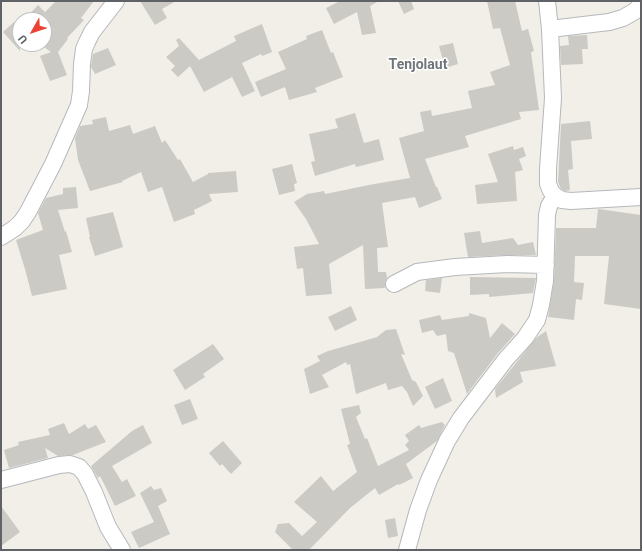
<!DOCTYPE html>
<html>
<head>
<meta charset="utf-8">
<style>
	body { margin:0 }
	#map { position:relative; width:642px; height:551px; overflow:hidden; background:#f1efe8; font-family:Roboto,sans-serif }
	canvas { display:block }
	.frame { position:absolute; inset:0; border:2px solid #5f6368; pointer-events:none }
	.north { position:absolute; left:12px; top:12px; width:40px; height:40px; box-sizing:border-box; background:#fff; border:1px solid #bfc1c3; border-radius:50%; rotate:231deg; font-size:11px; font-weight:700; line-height:16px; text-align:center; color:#5f6368 }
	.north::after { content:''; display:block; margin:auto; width:14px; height:18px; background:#ea4335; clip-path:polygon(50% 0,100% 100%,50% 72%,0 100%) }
</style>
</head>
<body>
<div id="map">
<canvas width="642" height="551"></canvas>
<div class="frame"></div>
<div class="north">U</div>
</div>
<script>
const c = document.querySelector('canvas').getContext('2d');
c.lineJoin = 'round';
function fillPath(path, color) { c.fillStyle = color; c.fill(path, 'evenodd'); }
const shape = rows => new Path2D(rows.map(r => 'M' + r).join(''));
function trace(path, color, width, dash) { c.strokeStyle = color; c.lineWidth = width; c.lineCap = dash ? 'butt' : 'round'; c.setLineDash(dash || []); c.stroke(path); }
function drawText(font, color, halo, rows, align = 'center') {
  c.font = font + ' Roboto,sans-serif'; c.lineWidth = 3; c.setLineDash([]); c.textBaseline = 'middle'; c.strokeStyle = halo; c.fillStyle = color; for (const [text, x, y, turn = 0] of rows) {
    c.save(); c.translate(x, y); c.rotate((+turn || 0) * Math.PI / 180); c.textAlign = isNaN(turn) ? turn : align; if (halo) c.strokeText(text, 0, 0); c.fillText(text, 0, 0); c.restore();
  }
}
fillPath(shape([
	[56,1,94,1,81,18,84,20,67,38,68,39,58,52,67,75,50,81,40,56,51,52,44,47,44,20,24,20,38,5,45,12],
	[140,1,176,1,162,9,167,18,155,25],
	[340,1,379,1,370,6,376,33,362,35,357,12,334,24,326,8],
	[398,1,411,1,414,9,404,14],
	[487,1,515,1,522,31,528,29,534,51,531,52,539,110,519,112,521,119,465,136,469,147,425,159,436,187,437,187,442,199,419,208,415,197,382,203,388,247,377,248,378,272,386,272,387,278,385,283,385,288,365,289,363,245,329,264,332,294,306,296,303,268,297,269,294,247,319,244,306,219,294,202,307,194,324,191,325,194,374,184,410,178,399,138,424,131,420,112,431,110,432,116,472,108,468,91,495,85,490,72,510,65,500,28,493,29],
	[14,22,20,28,20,51,3,32],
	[262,24,272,52,262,56,261,54,242,63,255,91,242,97,232,77,204,92,190,66,178,77,171,70,175,66,166,57,179,46,176,40,179,38,199,60,236,41,234,36],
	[322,30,331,53,333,52,343,77,315,88,317,92,289,100,285,87,261,97,255,82,286,69,278,52,307,39,306,36],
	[587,35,588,49,582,49,583,64,561,65,560,46,569,45,568,36],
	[453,43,458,64,445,68,439,46],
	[108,48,116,65,95,74,91,67,93,54],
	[355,113,364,143,379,139,384,160,356,167,355,164,315,176,311,162,315,161,309,134,338,128,335,119],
	[106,117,109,131,130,125,133,134,155,126,162,143,165,140,178,160,180,159,193,182,208,174,208,173,236,171,238,192,209,194,212,201,194,210,195,214,174,222,162,187,148,192,141,172,122,181,123,182,90,191,78,160,75,138,80,126,93,124,92,120],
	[590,121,592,139,571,141,573,169,568,170,570,190,565,191,561,189,558,182,561,124],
	[513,146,514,150,523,147,526,156,519,159,523,170,515,172,517,201,477,204,475,185,498,182,488,154],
	[292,164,297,183,294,184,295,191,279,195,272,169],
	[76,187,78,208,58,210,65,232,66,231,72,252,59,255,67,289,32,296,25,269,16,240,43,230,38,213,46,198,63,194,63,188],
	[598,209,641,215,641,309,604,304,609,256,575,256,574,282,584,283,582,300,576,299,574,320,548,317,554,281,556,228,596,228],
	[113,212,123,247,95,256,89,237,90,237,86,218],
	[480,231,482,243,513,238,518,245,533,242,536,255,507,255,468,257,464,233],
	[470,277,536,278,533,293,489,297,489,294,470,295],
	[442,278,440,293,425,291,426,280],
	[351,306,357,320,335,331,328,317],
	[469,313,486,318,490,338,502,323,515,334,498,353,467,394,454,353,448,351,446,334,437,336,433,330,422,333,419,320,440,315,442,320,469,316],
	[396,329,405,355,401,354,412,380,416,382,423,396,413,406,407,392,402,386,388,390,386,383,356,394,350,364,347,365,346,362,322,375,329,387,310,394,304,369,320,361,317,356,328,351,367,340,368,342,367,340,377,337,386,330],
	[546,331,556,366,520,372,523,382,496,398,495,389,536,338],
	[213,344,224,359,203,374,205,377,185,390,173,370],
	[443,378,452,401,435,409,425,387],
	[190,399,198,419,182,425,174,405],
	[359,405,361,413,356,417,365,439,367,438,378,466,409,450,405,445,409,441,405,435,419,425,421,428,442,422,445,425,437,441,406,464,413,478,399,485,398,484,379,495,375,488,350,508,309,550,293,550,275,532,278,524,289,523,302,536,317,522,294,502,321,476,333,491,357,472,347,445,350,444,341,409],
	[64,423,69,434,85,424,88,429,96,425,106,442,73,455,58,456,45,448,48,458,9,468,4,450,19,445,18,442,50,435,48,429],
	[143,425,152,443,112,466,122,482,127,479,136,496,115,506,100,476,98,478,91,466,132,431],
	[223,441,242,463,231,474,222,464,220,466,209,453],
	[151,486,154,490,161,488,167,501,158,506,170,534,139,548,131,532,154,522,140,493],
	[1,506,20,532,1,546],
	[395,518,398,536,388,538,385,520]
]), '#cccac5');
const minor = shape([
	[547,1,550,29,553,98,548,169,548,184,551,191,555,196,562,200,571,201,641,197],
	[550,29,609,22,623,18,635,11,641,5],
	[1,237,15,228,22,221,28,212,53,164,79,105,81,91,82,64,84,49,87,42,92,32,116,1],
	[394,284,417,272,455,267,507,264,546,265],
	[1,480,59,465,70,464,79,467,85,474,94,492,108,527,122,550],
	[407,550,418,510,429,480,447,441,461,418,506,359,525,338,537,320,541,305,545,281,547,215,549,206,555,196]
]);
trace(minor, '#b5b8bc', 18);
trace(minor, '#fff', 16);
drawText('bold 14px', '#70757a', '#fff', [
	["Tenjolaut",418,65]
]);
</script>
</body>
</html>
